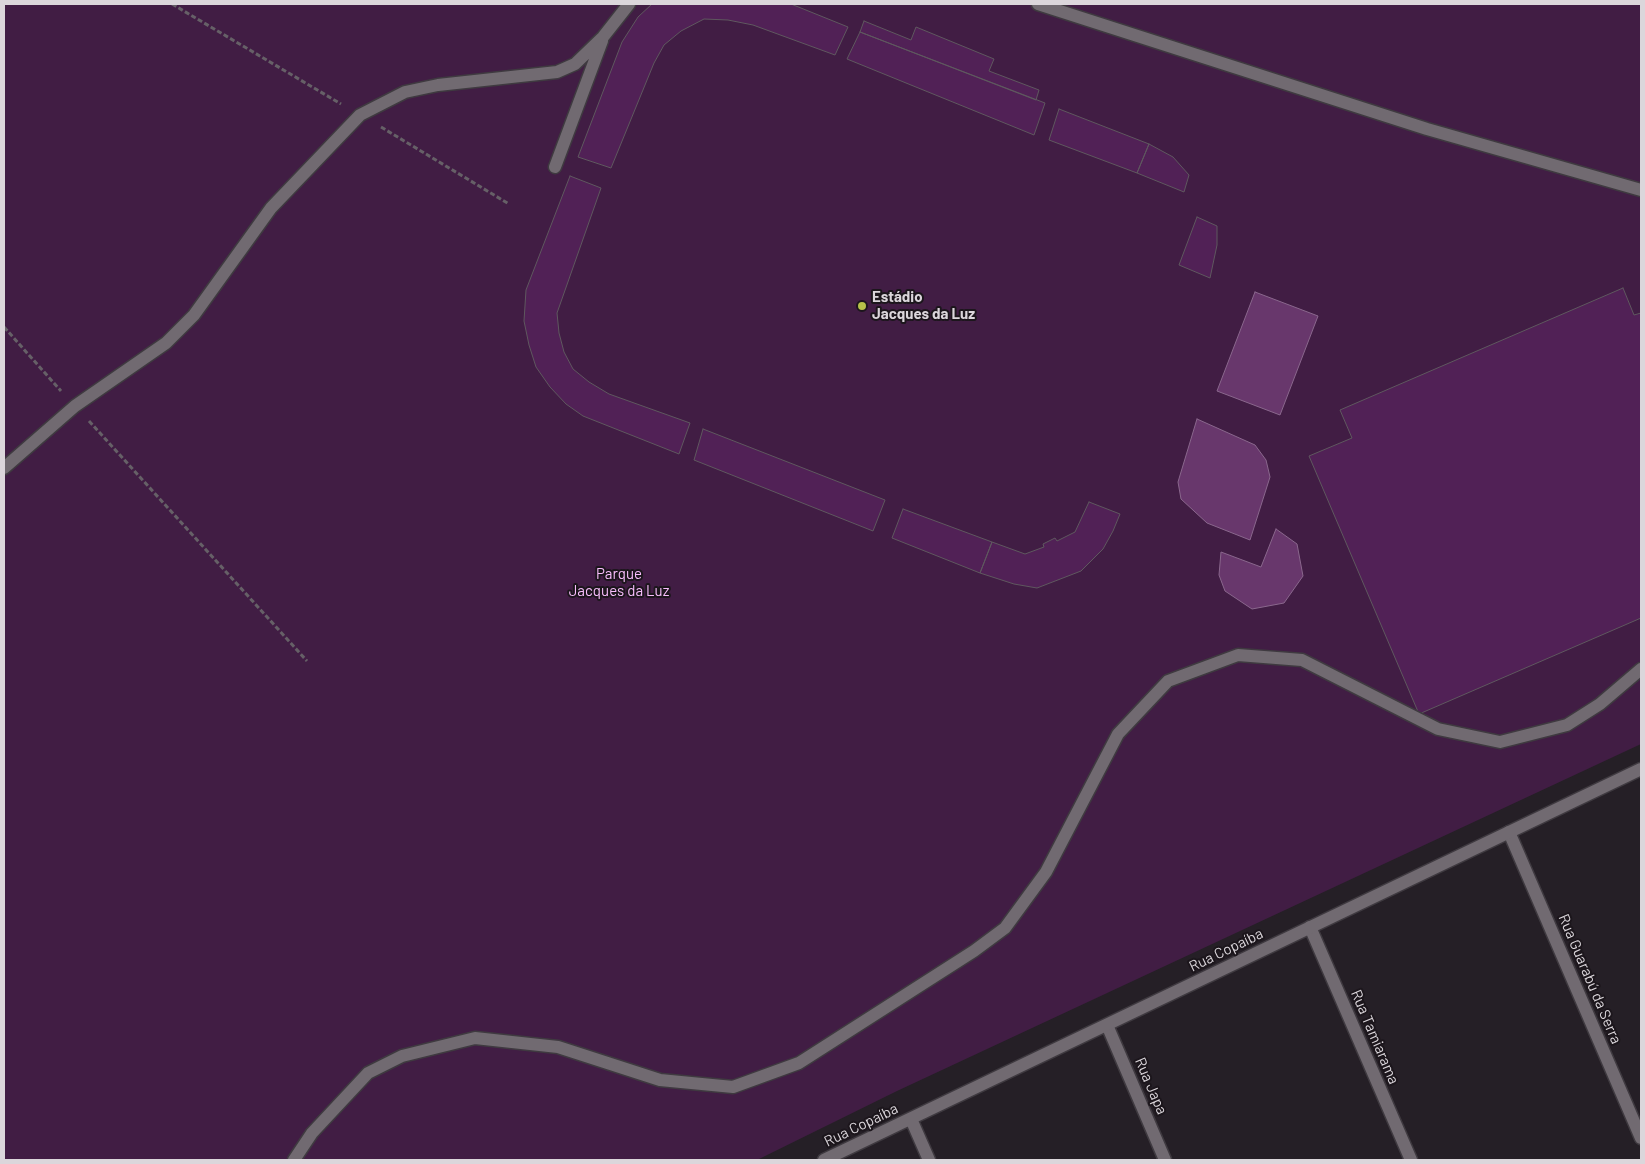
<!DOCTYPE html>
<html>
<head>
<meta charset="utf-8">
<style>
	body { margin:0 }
	#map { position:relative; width:1645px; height:1164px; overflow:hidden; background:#251f26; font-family:Barlow,sans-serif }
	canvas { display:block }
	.frame { position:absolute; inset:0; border:5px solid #dbd6db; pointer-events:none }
</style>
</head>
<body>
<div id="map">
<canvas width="1645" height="1164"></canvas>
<div class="frame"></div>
</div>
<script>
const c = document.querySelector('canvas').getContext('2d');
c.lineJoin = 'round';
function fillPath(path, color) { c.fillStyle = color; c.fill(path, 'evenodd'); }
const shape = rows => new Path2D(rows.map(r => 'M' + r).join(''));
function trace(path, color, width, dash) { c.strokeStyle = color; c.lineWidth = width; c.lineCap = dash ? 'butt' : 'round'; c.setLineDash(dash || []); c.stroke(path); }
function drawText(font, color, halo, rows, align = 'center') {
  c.font = font + ' Barlow,sans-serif'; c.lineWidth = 4; c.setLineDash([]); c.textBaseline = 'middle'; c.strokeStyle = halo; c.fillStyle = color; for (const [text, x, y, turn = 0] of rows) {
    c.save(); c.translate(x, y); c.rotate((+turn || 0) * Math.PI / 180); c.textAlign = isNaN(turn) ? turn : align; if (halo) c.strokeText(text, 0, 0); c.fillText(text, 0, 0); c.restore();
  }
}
fillPath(shape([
	[4,4,1641,4,1641,744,897,1091,757,1160,4,1160]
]), '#411d44');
const water = shape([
	[1255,292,1318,316,1280,415,1217,391,1255,292],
	[1197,419,1255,445,1266,460,1270,477,1250,540,1207,523,1181,499,1178,482,1197,419],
	[1276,529,1297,544,1303,576,1284,603,1252,609,1225,591,1219,575,1221,552,1261,567,1276,529]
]);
fillPath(water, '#68376c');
trace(water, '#8a678d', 1);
const building = shape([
	[652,4,791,4,848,27,835,55,753,25,728,20,704,19,681,31,664,45,654,63,611,168,578,157,622,42,638,17,652,4],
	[864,21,911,40,916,27,994,59,989,71,1039,90,1036,100,860,32,864,21],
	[860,32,1045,103,1034,135,847,59,860,32],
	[1059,109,1149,144,1137,173,1049,140,1059,109],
	[1149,144,1173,157,1189,175,1184,192,1137,173,1149,144],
	[570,176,601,188,557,313,559,333,564,352,573,369,589,382,609,394,690,423,679,454,583,416,566,404,550,387,536,367,529,345,524,321,526,290,570,176],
	[1197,217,1217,226,1217,245,1210,278,1179,265,1197,217],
	[1623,288,1634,315,1641,313,1641,618,1419,714,1309,456,1352,438,1340,410,1623,288],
	[703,429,885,500,873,531,694,460,703,429],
	[1089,502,1120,514,1113,531,1103,549,1081,571,1037,588,1014,584,980,573,992,542,1025,554,1044,547,1043,544,1055,538,1057,541,1075,532,1089,502],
	[903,509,992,542,980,573,892,538,903,509]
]);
fillPath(building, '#512156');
trace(building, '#5f585f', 1);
const service = shape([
	[1038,4,1427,129,1641,190],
	[555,167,602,41],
	[4,468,75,406,166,343,194,315,271,208,360,115,405,92,438,85,557,72,575,64,603,37,629,4],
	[294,1160,312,1133,368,1073,402,1056,475,1038,558,1047,660,1080,733,1087,799,1063,974,951,1005,928,1046,872,1118,734,1168,681,1238,655,1302,660,1438,729,1500,742,1567,725,1600,704,1641,669]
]);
const minor = shape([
	[1509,832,1641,1138],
	[1310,927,1411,1160],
	[1107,1025,1165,1160]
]);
const tertiary = shape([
	[911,1119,929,1160],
	[824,1160,1641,769]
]);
trace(service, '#3f3a40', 15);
trace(minor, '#3f3a40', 15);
trace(tertiary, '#3f3a40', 15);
trace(shape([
	[172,4,341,104],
	[381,127,509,204],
	[4,327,61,391],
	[89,421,307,661]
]), '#666067', 3, [5, 2.5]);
trace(service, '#716a71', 12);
trace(minor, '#716a71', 12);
trace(tertiary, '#716a71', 12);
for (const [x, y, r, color] of [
	[862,306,5,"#b6c149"]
]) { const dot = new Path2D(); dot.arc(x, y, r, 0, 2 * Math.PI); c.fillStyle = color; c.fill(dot); trace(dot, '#1c161c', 2); }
drawText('bold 15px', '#dbd6db', '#1c161c', [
	["Estádio",872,297],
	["Jacques da Luz",872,314]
], 'left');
drawText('15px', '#f9befd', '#1c161c', [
	["Parque",619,574],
	["Jacques da Luz",619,591]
]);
drawText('15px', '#dbd6db', '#1c161c', [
	["Rua Copaíba",1226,950,-26],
	["Rua Guarabú da Serra",1590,979,67],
	["Rua Tamiarama",1375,1037,67],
	["Rua Japa",1151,1086,67],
	["Rua Copaíba",861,1125,-26]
]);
</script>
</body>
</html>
